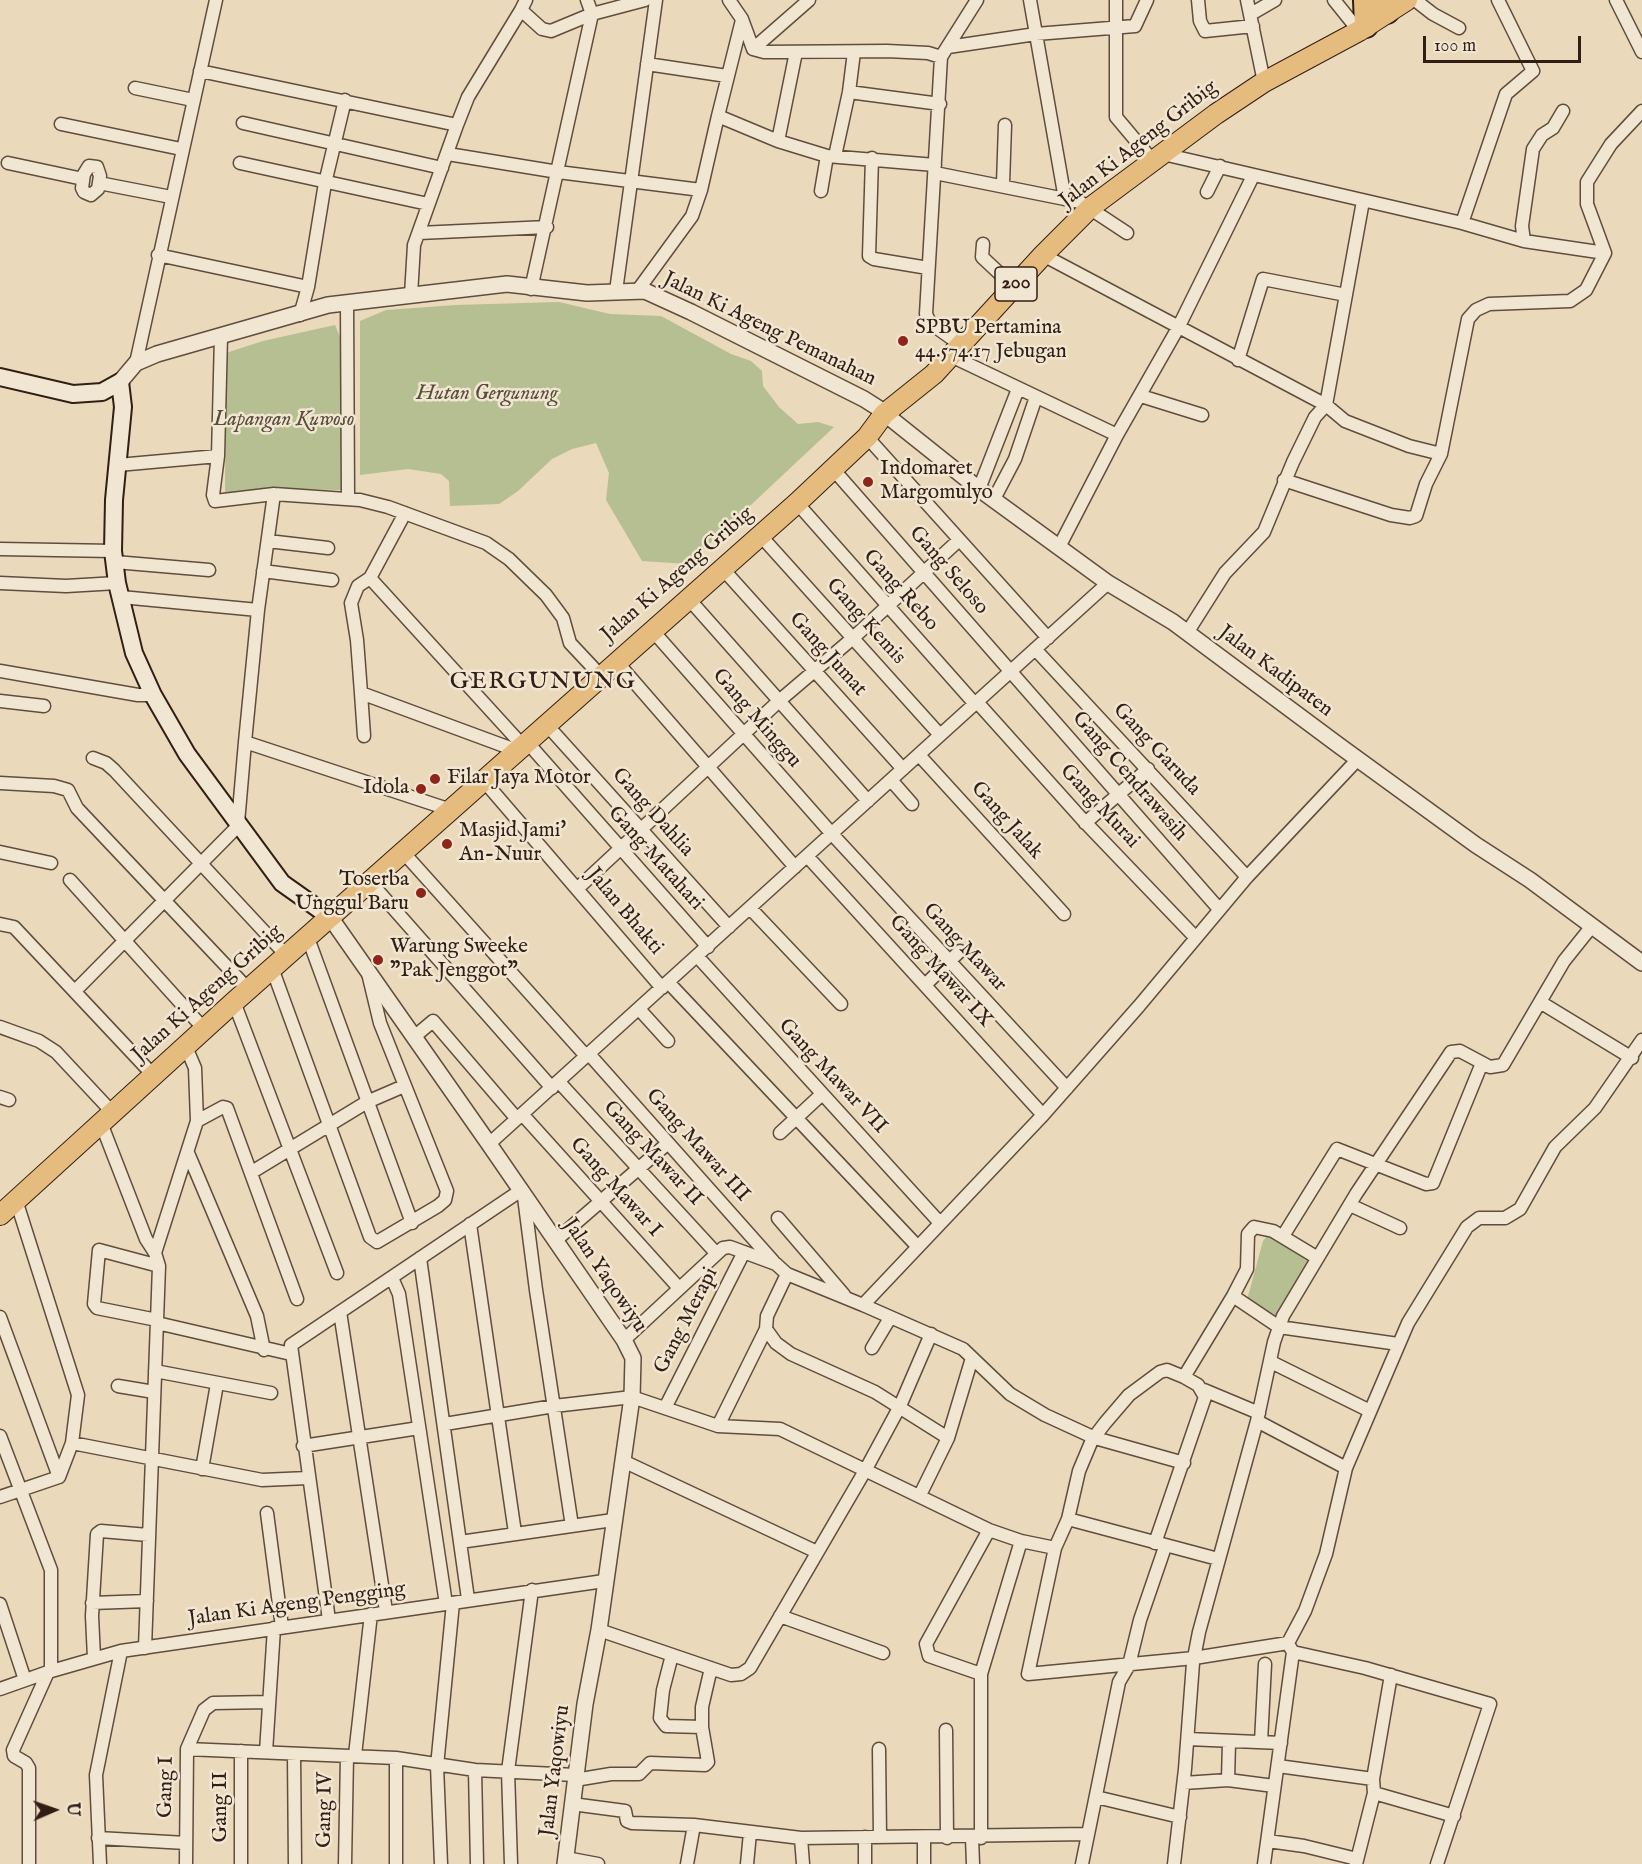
<!DOCTYPE html>
<html>
<head>
<meta charset="utf-8">
<style>
	body { margin:0 }
	#map { position:relative; width:1642px; height:1864px; overflow:hidden; background:#ead9ba; font-family:"IM FELL English",serif }
	canvas { display:block }
	.north { position:absolute; left:24px; top:1780px; width:60px; height:60px; -webkit-text-stroke:4px #f1e6d2; paint-order:stroke; rotate:88deg; font-size:16px; font-weight:700; line-height:24px; text-align:center; color:#311e15 }
	.north::after { content:''; display:block; margin:auto; width:21px; height:27px; background:#311e15; clip-path:polygon(50% 0,100% 100%,50% 72%,0 100%) }
	.scale { position:absolute; left:1423px; top:36px; width:158px; height:27px; box-sizing:border-box; border:3px solid #311e15; border-top:0; padding-left:8px; font-size:18px; line-height:21px; white-space:nowrap; color:#311e15; -webkit-text-stroke:4px #f1e6d2; paint-order:stroke }
</style>
</head>
<body>
<div id="map">
<canvas width="1642" height="1864"></canvas>
<div class="north">U</div>
<div class="scale">100 m</div>
</div>
<script>
const c = document.querySelector('canvas').getContext('2d');
c.lineJoin = 'round';
function fillPath(path, color) { c.fillStyle = color; c.fill(path, 'evenodd'); }
const shape = rows => new Path2D(rows.map(r => 'M' + r).join(''));
function trace(path, color, width, dash) { c.strokeStyle = color; c.lineWidth = width; c.lineCap = dash ? 'butt' : 'round'; c.setLineDash(dash || []); c.stroke(path); }
function drawText(font, color, halo, rows, align = 'center') {
  c.font = font + ' "IM FELL English",serif'; c.lineWidth = 5; c.setLineDash([]); c.textBaseline = 'middle'; c.strokeStyle = halo; c.fillStyle = color; for (const [text, x, y, turn = 0] of rows) {
    c.save(); c.translate(x, y); c.rotate((+turn || 0) * Math.PI / 180); c.textAlign = isNaN(turn) ? turn : align; if (halo) c.strokeText(text, 0, 0); c.fillText(text, 0, 0); c.restore();
  }
}
fillPath(shape([
	[559,302,610,314,661,316,731,354,751,361,762,371,763,386,779,407,798,424,818,422,834,427,688,564,642,561,606,500,609,473,596,443,572,449,552,459,518,491,499,504,450,506,449,481,441,474,408,469,360,475,360,321,386,310,456,305],
	[335,325,343,344,341,490,278,489,225,496,226,353,263,341],
	[1268,1235,1311,1258,1275,1317,1247,1300,1263,1241]
]), '#b5bf91');
const minor = shape([
	[526,0,521,10,542,29,551,31,592,14,587,0],
	[729,0,742,19,753,49,764,52,887,51,928,53,941,57,977,0],
	[1030,0,1065,199],
	[1116,0,1116,117,1153,161],
	[1198,0,1200,21,1205,31,1253,26],
	[1247,0,1264,82],
	[1334,0,1359,31],
	[1415,0,1433,14,1459,28],
	[1616,0,1642,52],
	[1251,14,1275,0],
	[742,20,718,116,778,141],
	[948,47,1036,34,1135,26,1147,0],
	[753,49,809,0],
	[796,52,778,141,827,156,935,165],
	[941,57,926,314,930,323,961,345],
	[647,64,727,76],
	[200,71,457,125,414,245,411,295],
	[135,88,193,100],
	[849,92,940,104],
	[243,123,442,168],
	[61,124,181,149],
	[457,125,468,97,521,10],
	[448,154,558,172,701,190,718,116],
	[1163,154,1462,223,1524,241,1605,253],
	[835,156,849,92,854,52],
	[872,158,869,256,874,259,928,268],
	[8,163,83,179],
	[240,163,428,204],
	[89,166,97,167,100,176,98,189,91,195,84,192,82,188,84,174,89,166],
	[935,173,1080,202,1127,233],
	[99,183,171,197],
	[1003,184,1005,125],
	[821,191,827,156],
	[1207,192,1220,166],
	[1462,223,1506,94,1533,71,1498,0],
	[419,233,547,227],
	[1524,241,1522,226,1533,149,1542,135,1553,128,1563,111],
	[983,244,982,257,1014,287],
	[158,255,308,287],
	[1043,255,1326,405,1345,421,1409,446,1441,454],
	[531,289,592,14,645,0],
	[638,290,692,216,701,190],
	[616,291,656,0],
	[347,302,348,498],
	[300,315,308,287,325,183,345,100],
	[221,336,218,456,213,495,215,501,274,494,360,500,388,507,486,543,509,559,546,595,563,618,570,643,600,675],
	[951,356,1117,435],
	[1238,360,1263,279,1346,295],
	[136,363,216,0],
	[1141,396,1202,415],
	[867,437,1048,638],
	[118,465,218,456],
	[833,469,1219,909],
	[1284,480,1391,515,1410,518,1416,516,1426,484,1441,454,1468,319,1476,310,1489,304,1570,301,1586,290,1605,253,1587,204,1587,182,1611,144,1642,111],
	[979,489,1018,389],
	[994,499,1015,459,1036,397],
	[797,503,975,704],
	[405,513,370,578,358,586,351,603,357,640,361,693,518,751],
	[760,535,940,735],
	[268,541,328,548],
	[1059,547,1117,435,1178,328,1253,176],
	[0,549,113,551],
	[115,562,209,570],
	[722,568,903,769],
	[263,571,332,580],
	[370,578,523,746],
	[0,583,66,586,117,583],
	[121,597,258,610],
	[688,598,868,801],
	[652,630,832,834,1067,1088],
	[1187,633,1225,573,1264,532,1293,462,1315,417,1326,405,1363,201],
	[1035,649,1247,877],
	[616,661,795,867],
	[0,671,138,695,153,695],
	[361,693,364,736],
	[0,701,44,706],
	[977,702,1082,819,1195,937],
	[546,724,729,927],
	[245,742,258,610,274,494],
	[527,742,708,947],
	[919,755,1064,914],
	[93,758,106,763,114,770,286,955],
	[891,780,912,804],
	[484,781,662,988],
	[0,783,54,786,68,790,77,808,248,989],
	[238,823,245,742,451,810],
	[1085,823,1148,769],
	[0,852,51,863],
	[403,852,586,1056],
	[807,856,1043,1115],
	[70,880,205,1030],
	[371,883,552,1088],
	[578,888,779,701,853,638,959,540],
	[750,908,841,1004],
	[0,924,14,927,153,1075],
	[308,938,412,1223],
	[697,956,940,1223],
	[272,968,370,1237,377,1242,438,1206,445,1200,447,1191,380,1023,368,973],
	[668,982,918,1247],
	[925,985,960,951],
	[75,991,239,825],
	[234,1002,337,1273],
	[1540,1002,1632,1058],
	[639,1009,668,1041],
	[0,1027,39,1041,56,1052,112,1112],
	[414,1037,433,1021,517,1119],
	[589,1054,773,1261],
	[559,1082,716,1253],
	[0,1097,9,1100],
	[522,1114,679,1288],
	[197,1121,223,1107,227,1108,297,1299],
	[101,1123,146,1239,155,1253],
	[780,1133,821,1095],
	[489,1144,1108,583],
	[188,1153,257,1316,264,1350],
	[252,1172,367,1102,404,1086],
	[524,1197,536,1290,572,1526],
	[16,1200,78,1395,72,1443,59,1477],
	[1350,1205,1400,1228],
	[778,1218,844,1295],
	[470,1224,515,1533],
	[1283,1236,1337,1149,1426,1184,1433,1183,1482,1063],
	[555,1241,668,1143],
	[420,1258,468,1599],
	[787,1274,767,1316,766,1329,776,1343,791,1354,875,1392,948,1438],
	[392,1278,399,1294,446,1604],
	[1233,1296,1247,1269,1248,1234,1254,1227,1273,1231,1316,1257],
	[340,1312,386,1611],
	[0,1317,59,1477],
	[157,1320,97,1308,94,1304,99,1250,159,1266],
	[157,1323,291,1354],
	[624,1340,723,1248,730,1247,776,1264,787,1274,863,1305],
	[872,1348,890,1318],
	[1271,1362,1370,1411],
	[155,1371,271,1393],
	[118,1386,154,1392],
	[1204,1390,1259,1413],
	[665,1408,744,1252],
	[1257,1421,1346,1468],
	[445,1424,554,1406,632,1397,718,1426,780,1429,989,1530,1021,1541,1055,1548,1068,1519,1218,1559],
	[718,1426,766,1329],
	[0,1436,51,1570,51,1671],
	[72,1443,262,1480,308,1478],
	[303,1446,419,1428],
	[623,1461,817,1552],
	[1184,1463,1095,1438,1045,1415,1010,1394,963,1349,863,1305,1043,1115,1139,1006,1247,877,1358,759],
	[202,1469,217,1384],
	[920,1495,948,1438,972,1358],
	[0,1497,59,1477],
	[267,1513,282,1627],
	[1068,1519,1079,1471,1092,1440,1105,1423,1129,1395,1160,1372,1167,1370,1184,1377,1233,1296,1279,1327,1398,1344],
	[989,1530,926,1644,929,1656,981,1674,1021,1541],
	[460,1542,613,1520],
	[1155,1543,1205,1397,1198,1385,1184,1377],
	[1055,1548,1028,1674,1194,1658,1288,1643],
	[92,1603,147,1601],
	[0,1604,25,1680],
	[780,1616,883,1653],
	[329,1620,291,1345,520,1191],
	[599,1630,731,1675,741,1674,750,1668,866,1469,900,1406,931,1334],
	[1288,1643,1305,1611,1326,1554,1346,1468,1408,1323,1467,1227,1479,1218,1505,1218,1520,1209,1555,1147,1595,1108,1642,1040],
	[145,1648,159,1266,155,1253,197,1121,195,1068,186,1047],
	[1293,1652,1365,1668,1490,1704,1437,1864],
	[672,1655,663,1690,660,1718,666,1726,702,1727,702,1707,711,1668],
	[94,1658,92,1616,97,1534,101,1531,148,1535],
	[981,1674,981,1838],
	[0,1689,48,1672,121,1651,604,1581],
	[946,1730,947,1838],
	[1188,1739,1281,1743],
	[1261,1742,1265,1664],
	[187,1749,396,1758,475,1770,575,1775],
	[879,1749,880,1837],
	[266,1752,274,1628],
	[294,1754,295,1864],
	[355,1755,371,1614],
	[1278,1766,1373,1779],
	[475,1770,477,1864],
	[575,1780,611,1774,639,1774,650,1763,705,1765,708,1762,702,1727],
	[1228,1780,1229,1742],
	[1184,1783,1228,1780,1274,1786],
	[1374,1793,1454,1816],
	[1096,1797,1180,1817],
	[572,1804,625,1811,627,1821,632,1823,694,1825],
	[865,1837,865,1864],
	[98,1838,186,1843],
	[801,1838,803,1864],
	[924,1838,924,1864],
	[972,1838,973,1864],
	[1268,1841,1304,1846,1357,1859],
	[566,1858,598,1864],
	[29,1864,29,1768,26,1763,14,1756,13,1750,48,1672],
	[100,1864,96,1775,121,1651],
	[186,1864,187,1749,204,1710,213,1703,268,1702],
	[241,1864,241,1751],
	[345,1864,347,1756],
	[396,1864,396,1758],
	[441,1864,437,1766,453,1603],
	[511,1864,508,1771,532,1590],
	[687,1864,694,1825,801,1838,1088,1834],
	[747,1864,750,1833],
	[1082,1864,1119,1682,1129,1665,1140,1620,1165,1547],
	[1174,1864,1185,1769,1193,1663,1199,1632,1257,1421,1274,1342,1283,1316,1356,1194,1447,1058,1451,1052,1460,1051,1490,1067,1503,1065,1564,961,1592,926],
	[1264,1864,1293,1652,1290,1647],
	[1356,1864,1374,1793,1373,1779,1391,1675]
]);
const tertiary = shape([
	[120,382,136,363,157,354,328,305,507,284,587,293,645,291,691,312,864,399,886,413],
	[885,414,979,489,1108,583,1173,622,1341,747,1476,845,1530,880,1642,963],
	[330,917,489,1144,624,1340,633,1358,632,1397,599,1630,585,1704,565,1864]
]);
const secondary = shape([
	[0,377,73,394,102,392,120,382,123,407,114,500,113,551,117,583,134,653,153,695,187,754,282,883,330,917]
]);
const primary = shape([
	[0,1215,234,1002,797,503,867,437,884,414,934,374,1043,255,1091,207,1216,114,1264,82,1359,31,1407,0]
]);
const motorway = shape([
	[1365,0,1366,26],
	[1377,0,1387,12]
]);
trace(minor, '#5f4d3e', 15);
trace(tertiary, '#5f4d3e', 18);
trace(secondary, '#311e15', 20);
trace(primary, '#311e15', 22);
trace(motorway, '#311e15', 26);
trace(minor, '#f1e6d2', 12);
trace(tertiary, '#f1e6d2', 15);
trace(secondary, '#f1e6d2', 16);
trace(primary, '#e5bc7d', 20);
trace(motorway, '#e5bc7d', 22);
for (const [x, y, r, color] of [
	[903,341,6,"#8f2418"],
	[868,482,6,"#8f2418"],
	[435,779,6,"#8f2418"],
	[421,789,6,"#8f2418"],
	[447,844,6,"#8f2418"],
	[421,893,6,"#8f2418"],
	[378,960,6,"#8f2418"]
]) { const dot = new Path2D(); dot.arc(x, y, r, 0, 2 * Math.PI); c.fillStyle = color; c.fill(dot); trace(dot, '#f1e6d2', 2); }
for (const [x, y, w] of [
	[1016,284,42]
]) { const box = new Path2D(); box.roundRect(x - w / 2, y - 17, w, 34, 4.5); c.fillStyle = '#f1e6d2'; c.fill(box); trace(box, '#311e15', 1.5); }
drawText('bold 20px', '#311e15', null, [
	["200",1016,284]
]);
drawText('21px', '#311e15', '#f1e6d2', [
	["Jalan Ki Ageng Gribig",1139,145,-38],
	["Jalan Ki Ageng Pemanahan",769,330,26],
	["Gang Seloso",948,571,49],
	["Jalan Ki Ageng Gribig",678,575,-41],
	["Gang Rebo",900,591,48],
	["Gang Kemis",865,622,48],
	["Gang Jumat",827,655,48],
	["Jalan Kadipaten",1275,672,37],
	["Gang Minggu",756,719,49],
	["Gang Garuda",1156,750,47],
	["Gang Cendrawasih",1129,777,49],
	["Gang Murai",1099,807,47],
	["Gang Dahlia",652,813,48],
	["Gang Jalak",1006,821,48],
	["Gang Matahari",655,859,48],
	["Jalan Bhakti",624,912,50],
	["Gang Mawar",964,948,47],
	["Gang Mawar IX",940,972,48],
	["Jalan Ki Ageng Gribig",208,994,-42],
	["Gang Mawar VII",832,1077,47],
	["Gang Mawar III",697,1146,48],
	["Gang Mawar II",652,1154,47],
	["Gang Mawar I",615,1188,48],
	["Jalan Yaqowiyu",604,1276,56],
	["Gang Merapi",687,1321,-63],
	["Jalan Ki Ageng Pengging",297,1605,-8],
	["Jalan Yaqowiyu",556,1771,-83],
	["Gang I",167,1787,-89],
	["Gang II",222,1807,-90],
	["Gang IV",326,1810,-89]
]);
drawText('21px', '#311e15', '#f1e6d2', [
	["SPBU Pertamina",915,329],
	["44.574.17 Jebugan",915,353],
	["Indomaret",880,470],
	["Margomulyo",880,494],
	["Filar Jaya Motor",447,779],
	["Idola",409,789,"right"],
	["Masjid Jami'",459,832],
	["An-Nuur",459,856],
	["Toserba",409,881,"right"],
	["Unggul Baru",409,905,"right"],
	["Warung Sweeke",390,948],
	["\"Pak Jenggot\"",390,972]
], 'left');
drawText('italic 21px', '#594e3a', '#f1e6d2', [
	["Hutan Gergunung",487,395],
	["Lapangan Kuwoso",284,421]
]);
c.letterSpacing = '1.5px';
drawText('24px', '#311e15', '#f1e6d2', [
	["GERGUNUNG",543,683]
]);
c.letterSpacing = '0px';
</script>
</body>
</html>
